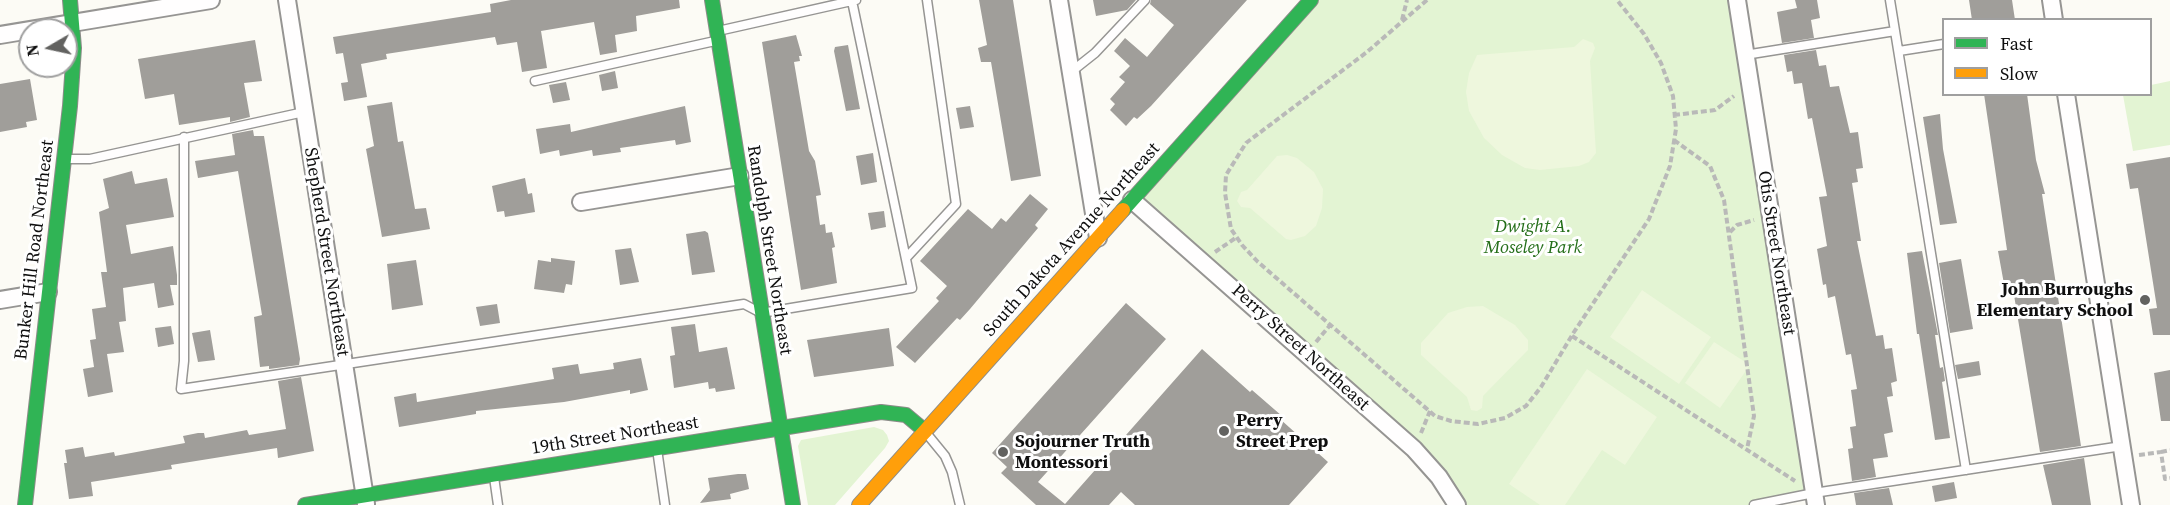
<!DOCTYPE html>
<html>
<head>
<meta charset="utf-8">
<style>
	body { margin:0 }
	#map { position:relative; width:2170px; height:505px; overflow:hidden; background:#fcfbf5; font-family:"Source Serif 4",serif }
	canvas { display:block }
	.legend { position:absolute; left:1942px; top:18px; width:210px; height:78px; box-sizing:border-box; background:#fff; border:2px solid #9f9f9f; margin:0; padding:8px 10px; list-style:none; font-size:18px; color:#0f0f0f }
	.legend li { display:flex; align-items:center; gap:12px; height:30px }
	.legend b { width:30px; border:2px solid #9f9f9f }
	.north { position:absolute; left:18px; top:18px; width:60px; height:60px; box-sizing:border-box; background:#fff; border:2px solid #9f9f9f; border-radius:50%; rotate:261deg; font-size:16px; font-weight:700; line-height:24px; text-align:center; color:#0f0f0f }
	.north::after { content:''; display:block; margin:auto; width:21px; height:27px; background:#626260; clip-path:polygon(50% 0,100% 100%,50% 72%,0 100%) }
</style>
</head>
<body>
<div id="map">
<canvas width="2170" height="505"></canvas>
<ul class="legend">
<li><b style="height:8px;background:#30b455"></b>Fast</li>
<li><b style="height:8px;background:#ff9f0a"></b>Slow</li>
</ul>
<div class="north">N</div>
</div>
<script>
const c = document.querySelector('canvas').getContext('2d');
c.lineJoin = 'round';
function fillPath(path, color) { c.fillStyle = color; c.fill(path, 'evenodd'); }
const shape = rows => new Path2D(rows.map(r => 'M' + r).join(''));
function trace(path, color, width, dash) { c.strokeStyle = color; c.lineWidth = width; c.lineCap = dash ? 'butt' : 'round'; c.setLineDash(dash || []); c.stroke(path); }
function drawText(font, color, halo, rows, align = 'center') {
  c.font = font + ' "Source Serif 4",serif'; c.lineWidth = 6; c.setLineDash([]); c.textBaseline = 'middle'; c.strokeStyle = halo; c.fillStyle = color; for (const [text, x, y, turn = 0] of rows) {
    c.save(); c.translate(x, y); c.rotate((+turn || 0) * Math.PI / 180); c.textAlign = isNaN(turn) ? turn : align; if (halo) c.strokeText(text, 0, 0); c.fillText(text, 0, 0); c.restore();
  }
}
fillPath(shape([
	[1310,0,1737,0,1814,493,1755,505,1455,505,1439,477,1132,200],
	[2170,81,2170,145,2133,151,2123,95,2150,94,2151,85],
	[874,427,883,430,887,435,889,441,885,448,835,505,808,505,798,446,801,440]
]), '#e3f4d3');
fillPath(shape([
	[1583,39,1593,43,1595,48,1590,61,1596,153,1589,162,1579,166,1540,170,1525,168,1502,155,1484,138,1469,111,1466,92,1469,73,1477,55,1574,47],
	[1287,155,1297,158,1314,172,1323,189,1322,208,1316,226,1305,236,1291,240,1286,239,1250,208,1241,207,1237,201,1241,192,1247,190,1277,156],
	[1642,290,1711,337,1679,384,1610,337],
	[1483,306,1515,325,1528,340,1528,350,1483,396,1482,408,1477,411,1471,410,1467,397,1421,355,1421,343,1448,313,1467,307],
	[1714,342,1750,365,1720,408,1685,383],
	[1587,369,1657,417,1625,465,1602,450,1565,505,1540,505,1509,484]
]), '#eef7dd');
fillPath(shape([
	[511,0,679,0,680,8,636,16,637,31,615,35,617,52,600,55,594,22,541,31,547,68,522,72,517,42,497,45,495,37,386,54,387,59,361,64,367,97,344,101,341,83,348,82,343,53,336,54,333,37,491,12,490,4],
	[979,0,1013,0,1041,176,1011,181,991,62,981,62,978,48,987,45],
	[1093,0,1136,0,1127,10,1096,16],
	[1151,0,1247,0,1151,106,1137,119,1134,117,1126,126,1110,110,1115,104,1110,99,1125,82,1119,77,1130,66,1114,51,1125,38,1147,57,1174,25,1150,4],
	[1795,0,1817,0,1820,18,1811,20,1814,38,1782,43,1777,12,1797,8],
	[1969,0,2012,0,2015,20,1972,20],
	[796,35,802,56,799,56,800,61,794,62,809,151,815,161,821,195,816,196,820,225,825,224,826,233,832,232,835,247,832,248,837,283,801,290,762,42],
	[255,40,262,81,244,83,250,117,230,122,230,117,179,125,174,94,145,99,138,59],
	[848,45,860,109,846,111,834,51,835,47],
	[1816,50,1819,66,1826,65,1830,87,1839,86,1850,133,1858,132,1863,168,1856,169,1858,182,1852,183,1861,241,1857,241,1876,336,1883,335,1885,349,1892,348,1897,381,1891,383,1893,396,1887,397,1893,432,1884,434,1888,457,1873,459,1876,477,1852,481,1848,449,1853,448,1850,427,1856,426,1851,390,1857,389,1851,354,1846,355,1835,296,1828,298,1826,284,1823,285,1817,249,1827,246,1819,197,1827,196,1812,118,1808,119,1802,83,1794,84,1792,71,1787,72,1784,55],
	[615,71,618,88,602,91,599,75],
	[30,79,37,120,26,122,27,127,0,132,0,84],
	[566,82,570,100,553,103,549,85],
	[1984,94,2027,94,2036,160,2045,194,2042,194,2081,446,2040,452,2012,283,2004,284,1998,251,2007,250],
	[392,102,398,142,403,141,415,209,426,208,430,229,382,237,366,149,374,146,367,106],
	[685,106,691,142,676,145,675,140,620,148,621,152,593,156,592,150,560,156,559,150,540,154,536,129,570,124,571,132],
	[970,106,974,127,960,129,956,108],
	[1940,114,1943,149,1957,223,1940,225,1923,117],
	[253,130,254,136,264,136,300,359,299,365,269,369,269,366,260,367,254,317,262,315,238,171,198,178,195,161,235,155,232,134],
	[873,153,877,182,861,185,856,156],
	[2170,157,2170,335,2153,335,2149,309,2157,308,2138,188,2130,189,2126,164],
	[132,171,135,184,167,178,174,217,126,225,131,254,173,246,177,275,177,285,170,285,174,305,158,308,154,283,123,288,126,321,119,322,124,352,107,354,113,392,88,397,83,369,94,367,90,340,96,339,92,309,106,307,101,272,107,272,99,212,109,208,103,179],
	[525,178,528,194,532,193,535,212,505,217,504,211,497,212,492,186],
	[1030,194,1048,209,1035,225,1038,228,970,309,960,320,957,318,915,363,896,347,939,301,936,298,947,286,920,261,968,209,992,229,1001,218,1006,222],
	[884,211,886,227,871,230,868,213],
	[705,231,708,233,715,272,692,275,686,234],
	[631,248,639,282,620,285,615,250],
	[1922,251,1938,335,1935,335,1940,368,1943,367,1945,381,1942,382,1950,438,1935,440,1919,334,1917,334,1907,253],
	[551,258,575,261,572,285,566,284,564,293,534,289,538,260,551,262],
	[1961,259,1973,329,1950,333,1939,263],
	[416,260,423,305,392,310,387,264],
	[1126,303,1166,339,1038,482,1065,504,1202,349,1250,392,1252,390,1282,416,1280,419,1328,462,1289,505,1135,505,1121,492,1109,505,1036,505,1001,473,1007,467,992,453],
	[497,304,500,323,480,326,476,307],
	[695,324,699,352,727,347,735,389,716,392,715,388,709,389,708,382,674,388,670,356,675,355,671,327],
	[171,326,174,344,158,347,155,328],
	[889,328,894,366,814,377,807,340],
	[210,330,215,360,198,362,192,333],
	[641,358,648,390,630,394,630,390,564,402,476,411,476,414,399,427,394,397,416,393,417,402,554,379,552,368,578,364,580,374,614,369,613,363],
	[1979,361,1981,375,1958,379,1955,365],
	[2170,370,2170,421,2161,421,2154,373],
	[301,377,314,451,278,458,277,448,171,465,172,469,91,482,93,496,69,499,64,463,67,463,65,450,83,447,85,457,114,452,115,456,185,443,183,436,198,433,204,433,205,438,247,430,249,435,286,429,278,381],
	[2084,458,2091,505,2052,505,2043,465],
	[738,474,746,474,749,489,730,494,731,499,700,503,710,490,708,478],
	[1954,482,1957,498,1935,502,1932,486],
	[1889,488,1893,505,1856,505,1854,493]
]), '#a09e9a');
const lane = shape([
	[1890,0,1966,470],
	[718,31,856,0],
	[1899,51,1944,44],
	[1745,55,1895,31],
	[1071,72,1095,53,1145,0],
	[535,81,715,41],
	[184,137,184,361,181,389,744,304,761,313,912,288,852,1],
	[67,159,90,159,304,112],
	[906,258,956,204,927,0],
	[927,434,945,456,952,472,960,505],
	[657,449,665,505],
	[494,477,498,505],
	[1754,505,1814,493,2122,446]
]);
const street = shape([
	[287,0,366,504],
	[1059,0,1098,238],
	[1737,0,1816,505],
	[2051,0,2054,20],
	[0,35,211,0],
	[2066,94,2131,505],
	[1132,200,1414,449,1439,477,1457,505],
	[581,202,740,176],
	[0,300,48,292]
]);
const fast = shape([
	[712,0,793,505],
	[1123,210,1311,0],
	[25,505,70,106,74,48,70,0],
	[305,505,881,412,906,415,925,431]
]);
const slow = shape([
	[859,505,1123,210]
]);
trace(lane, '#969593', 11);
trace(street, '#969593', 20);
trace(fast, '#8c8c89', 16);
trace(slow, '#8c8c89', 16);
trace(shape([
	[1427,0,1367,52,1246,143,1226,175,1225,193,1231,229,1242,245,1258,262,1435,416,1451,421,1478,424,1505,418,1526,406,1541,387,1574,332,1649,219,1670,166,1676,129,1673,96,1661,63,1644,34,1617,0],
	[1402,20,1407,0],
	[1674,115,1715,110,1734,96],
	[1674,140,1710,166,1724,200,1754,416,1747,449],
	[1730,232,1737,225,1754,220],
	[1215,252,1237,237],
	[1572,336,1795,481],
	[1316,342,1331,324],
	[1421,433,1430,411],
	[2161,452,2170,450],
	[2139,455,2161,452,2165,479,2170,478]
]), '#b9b9b8', 4, [6, 3]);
trace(lane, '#fffefe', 8);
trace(street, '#fffefe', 16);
trace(fast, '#30b455', 14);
trace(slow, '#ff9f0a', 14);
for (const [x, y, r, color] of [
	[2145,300,6,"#626260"],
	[1224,431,6,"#626260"],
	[1003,452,6,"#626260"]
]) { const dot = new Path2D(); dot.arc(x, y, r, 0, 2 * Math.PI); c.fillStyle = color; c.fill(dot); trace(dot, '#fff', 2); }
drawText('italic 18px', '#246e19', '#fff', [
	["Dwight A.",1533,227],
	["Moseley Park",1533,248]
]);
drawText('18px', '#0f0f0f', '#fff', [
	["South Dakota Avenue Northeast",1072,240,-48],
	["Bunker Hill Road Northeast",35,250,-83],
	["Randolph Street Northeast",769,250,81],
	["Shepherd Street Northeast",326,252,81],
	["Otis Street Northeast",1776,253,81],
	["Perry Street Northeast",1300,348,42],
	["19th Street Northeast",615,436,-9]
]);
drawText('bold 18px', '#0f0f0f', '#fff', [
	["John Burroughs",2133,290,"right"],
	["Elementary School",2133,311,"right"],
	["Perry",1236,421],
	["Street Prep",1236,442],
	["Sojourner Truth",1015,442],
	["Montessori",1015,463]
], 'left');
</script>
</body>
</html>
